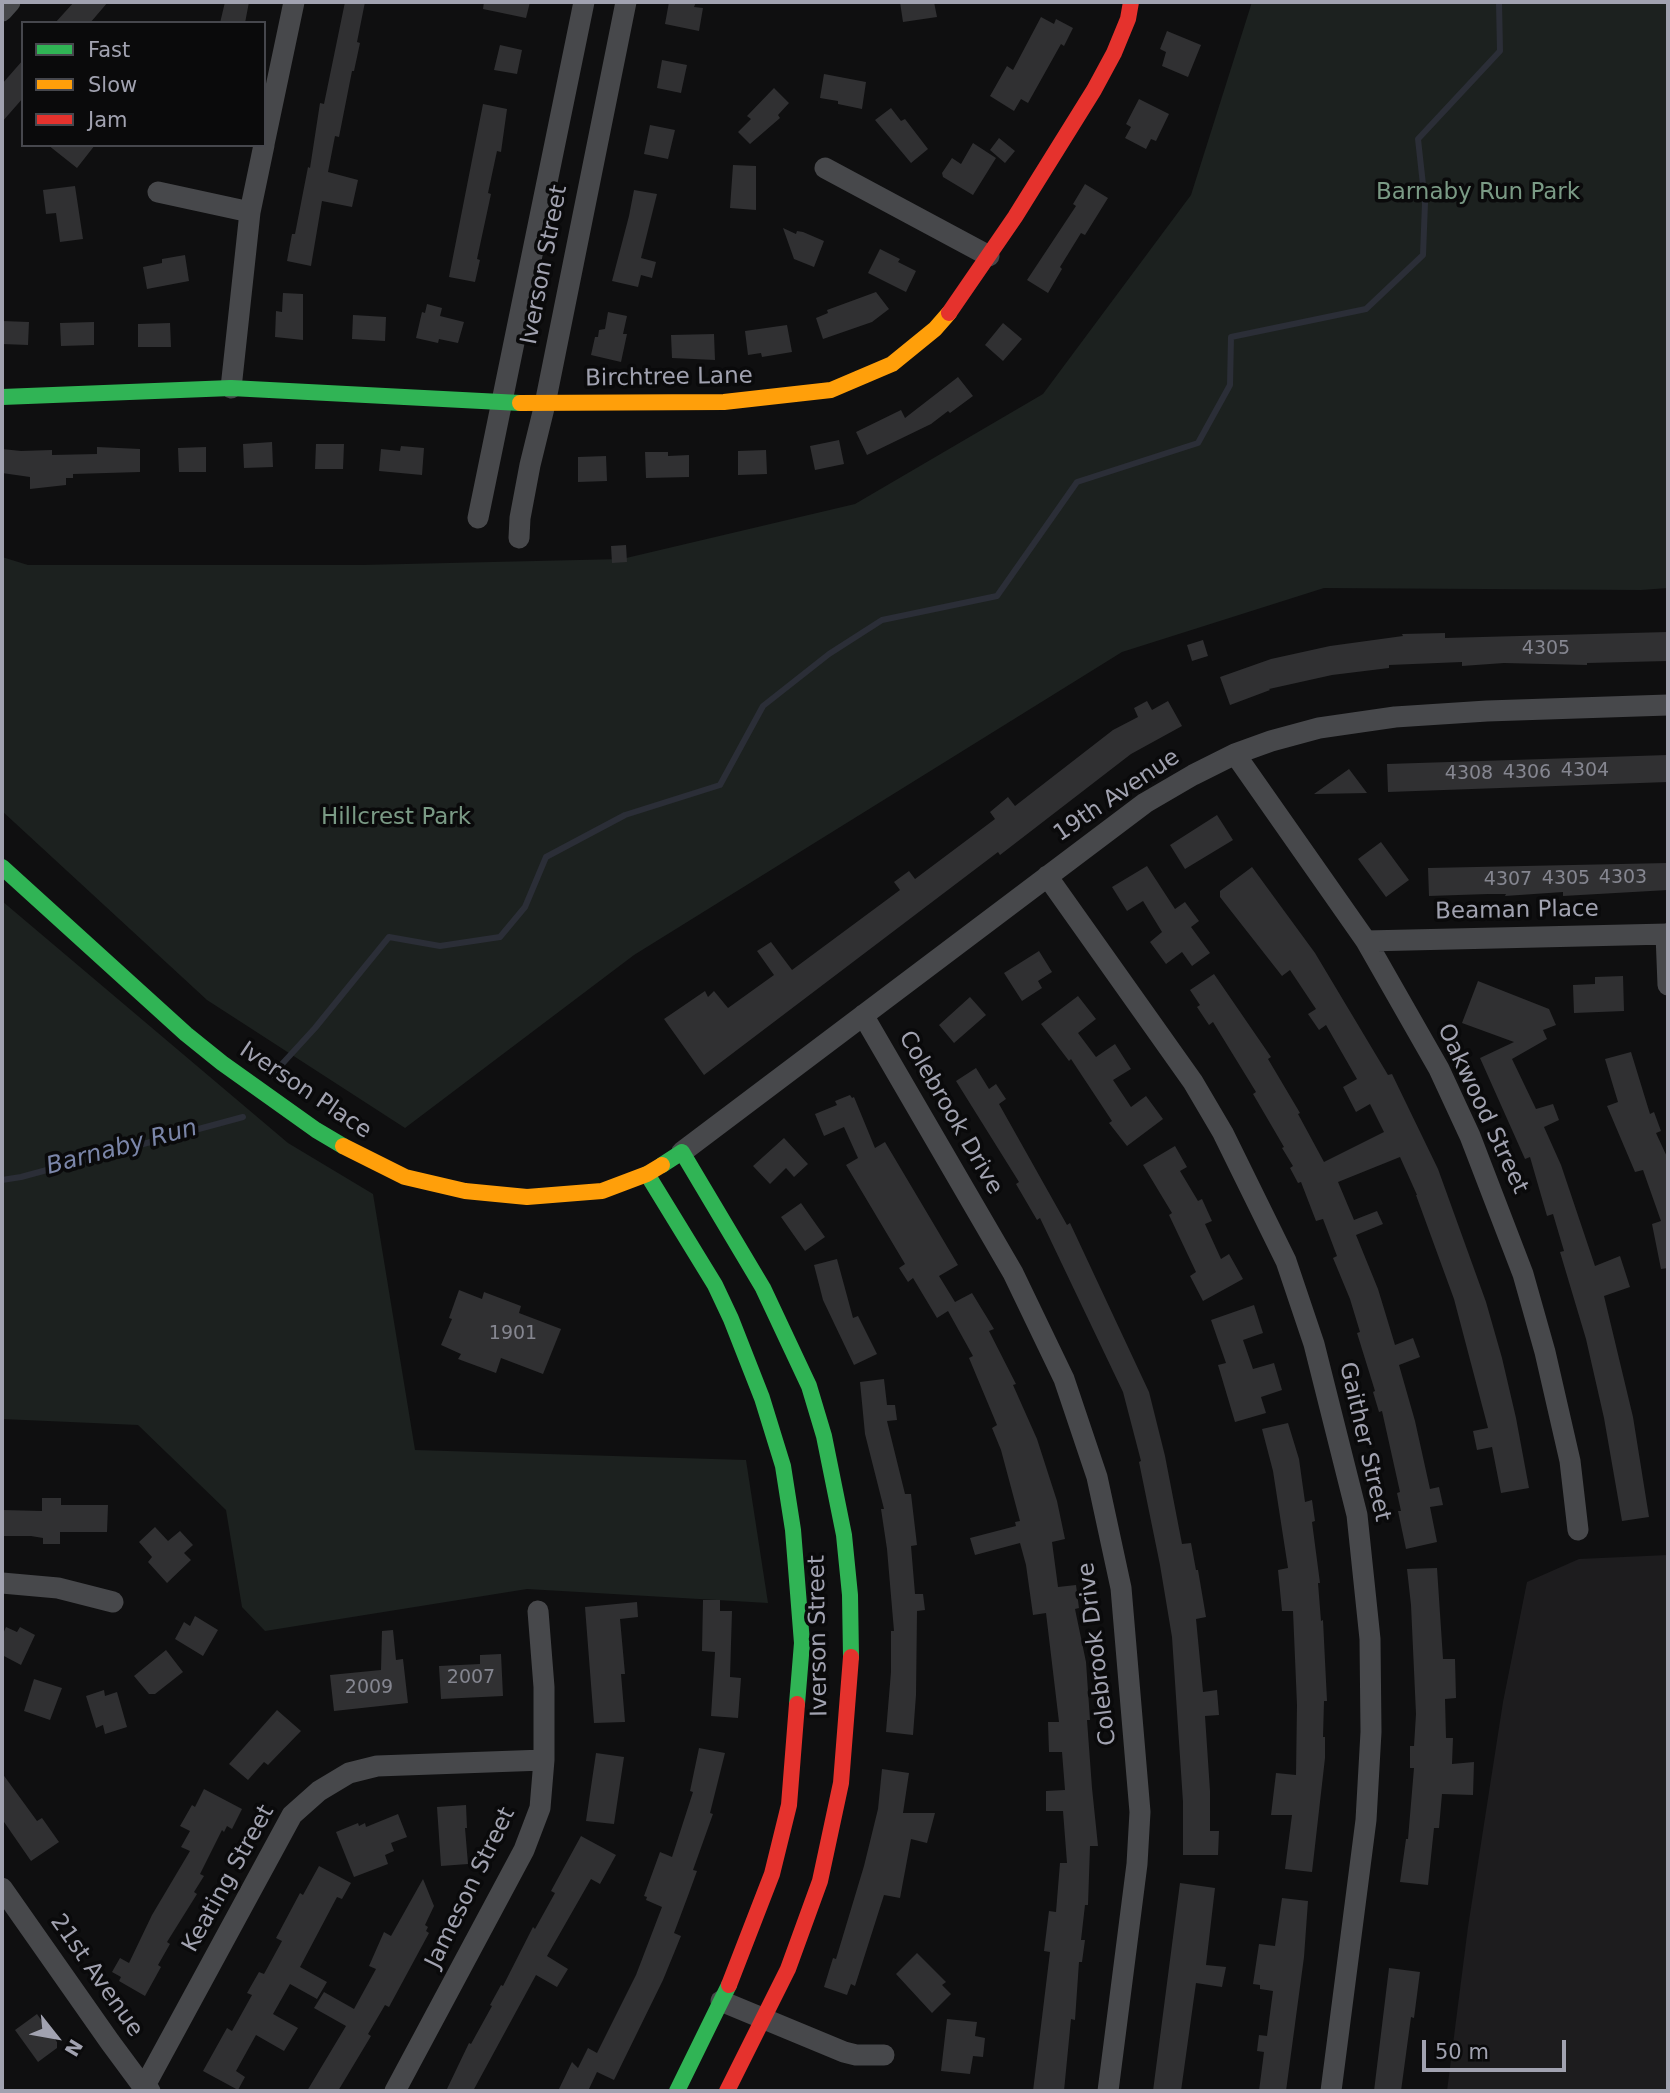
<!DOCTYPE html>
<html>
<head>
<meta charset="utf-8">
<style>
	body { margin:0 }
	#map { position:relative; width:1670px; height:2093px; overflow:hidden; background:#0f0f10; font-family:"DejaVu Sans",sans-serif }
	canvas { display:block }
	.frame { position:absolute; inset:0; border:4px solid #a1a2b0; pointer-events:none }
	.legend { position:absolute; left:21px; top:21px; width:245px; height:126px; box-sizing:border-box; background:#0a0a0b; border:2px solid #46474d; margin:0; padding:9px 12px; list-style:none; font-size:21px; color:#a1a2b0 }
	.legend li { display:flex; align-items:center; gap:14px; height:35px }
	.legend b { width:35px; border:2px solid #46474d }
	.north { position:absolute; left:21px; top:2002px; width:70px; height:70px; -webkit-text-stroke:5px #0a0a0b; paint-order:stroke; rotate:121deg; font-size:19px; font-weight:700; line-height:28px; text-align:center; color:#a1a2b0 }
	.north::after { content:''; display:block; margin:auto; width:24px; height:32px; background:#a1a2b0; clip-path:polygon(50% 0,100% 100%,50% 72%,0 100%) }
	.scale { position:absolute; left:1422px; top:2040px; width:144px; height:32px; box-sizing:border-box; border:4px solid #a1a2b0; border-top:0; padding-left:9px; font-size:21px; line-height:24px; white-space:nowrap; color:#a1a2b0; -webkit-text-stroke:5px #0a0a0b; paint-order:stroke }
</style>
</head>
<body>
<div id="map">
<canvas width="1670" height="2093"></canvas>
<div class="frame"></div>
<ul class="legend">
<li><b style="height:9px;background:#30b455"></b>Fast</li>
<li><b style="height:9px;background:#ff9f0a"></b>Slow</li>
<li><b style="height:9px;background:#e5322d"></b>Jam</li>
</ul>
<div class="north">N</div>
<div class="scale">50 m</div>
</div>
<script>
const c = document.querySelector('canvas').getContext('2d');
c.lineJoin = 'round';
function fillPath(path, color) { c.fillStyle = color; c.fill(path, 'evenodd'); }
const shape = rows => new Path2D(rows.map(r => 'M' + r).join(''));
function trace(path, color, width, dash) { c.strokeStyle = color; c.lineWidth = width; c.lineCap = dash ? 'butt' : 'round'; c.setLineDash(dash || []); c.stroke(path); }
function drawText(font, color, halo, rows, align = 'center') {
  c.font = font + ' "DejaVu Sans",sans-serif'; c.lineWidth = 7; c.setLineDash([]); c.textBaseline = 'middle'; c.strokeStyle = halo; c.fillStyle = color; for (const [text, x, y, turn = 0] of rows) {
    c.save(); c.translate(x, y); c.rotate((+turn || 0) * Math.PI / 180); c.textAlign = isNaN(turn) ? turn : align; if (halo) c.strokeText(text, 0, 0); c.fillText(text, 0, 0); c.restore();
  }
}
fillPath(shape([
	[1668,1555,1668,2091,1447,2091,1468,1927,1503,1702,1527,1582,1579,1559]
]), '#1d1c1e');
fillPath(shape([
	[1252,2,1668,2,1668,588,1641,590,1324,588,1122,652,634,955,405,1128,207,1000,2,811,2,557,28,565,362,565,622,559,855,504,1043,394,1191,195],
	[2,901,288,1143,373,1194,415,1450,746,1460,768,1603,527,1589,265,1631,242,1607,226,1510,138,1425,2,1419]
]), '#1c211f');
trace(shape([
	[272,1075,315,1028,389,937,440,946,500,937,525,907,546,857,625,815,720,785,763,706,829,654,882,620,997,596,1077,482,1198,443,1230,385,1231,337,1366,309,1423,255,1425,203,1418,139,1500,51,1499,2],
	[2,1180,21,1177,243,1117]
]), '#2b2e37', 6);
fillPath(shape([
	[74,2,108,2,90,23,55,23],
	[225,2,249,2,245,23,220,23],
	[345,2,365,2,357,42,360,43,354,71,352,71,339,137,335,136,328,172,358,180,352,207,322,201,311,266,287,261,292,234,295,234,308,167,310,168,320,103,324,104],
	[484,2,530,2,526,18,483,9],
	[669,2,696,2,694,7,703,8,699,31,665,24],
	[900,2,934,2,937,17,903,22],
	[1041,17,1054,24,1056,19,1073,28,1064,46,1061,44,1028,103,1021,99,1014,111,990,96,1007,66,1013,70],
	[1167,31,1201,45,1188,77,1162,66,1166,52,1160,49],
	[500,45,522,50,517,74,494,70],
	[23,60,23,98,2,122,2,84],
	[662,60,687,65,681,93,657,88],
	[824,74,866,82,862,109,838,104,838,101,820,98],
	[774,88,789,103,778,115,780,118,750,144,738,132,751,119,747,116],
	[1139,99,1169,114,1156,141,1151,139,1146,149,1125,138,1131,127,1126,124],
	[483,104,507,109,501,152,497,151,488,193,491,194,477,259,480,260,475,282,449,277],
	[891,108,901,121,905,119,928,149,911,163,875,120],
	[650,125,675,130,668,159,644,154],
	[999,138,1015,151,1005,163,990,150],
	[973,143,996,158,973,195,943,177,942,173,952,158,961,164],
	[48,145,95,145,77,168],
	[733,165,756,166,756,210,730,208],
	[1085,184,1108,198,1085,235,1081,233,1060,267,1062,269,1048,293,1027,280,1076,206,1073,204],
	[75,186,83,239,60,242,56,213,46,214,43,190],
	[634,190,657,194,641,258,656,262,652,278,641,275,638,287,612,281,629,216],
	[783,228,796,234,797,231,803,232,824,241,814,267,794,259],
	[880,249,900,259,898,262,916,271,906,292,868,273],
	[185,255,189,281,147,289,143,267,162,263,162,259],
	[876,292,889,309,872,322,823,339,816,318,828,313,827,310],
	[283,293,303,294,303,340,275,337,276,311,282,312],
	[427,304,442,308,440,316,464,322,458,343,439,339,438,343,416,338,422,312,425,313],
	[608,312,627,316,623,334,627,334,621,362,591,355,595,337,598,337,599,330,605,329],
	[353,315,386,317,385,341,352,339],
	[2,321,29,322,28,345,2,344],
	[94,322,94,345,61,346,60,323],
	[170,323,171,347,138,347,138,324],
	[1003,323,1022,339,1003,361,985,345],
	[787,325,792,352,762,357,761,353,748,355,745,331],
	[714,334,715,360,672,358,671,335],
	[958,377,973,396,950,413,948,411,931,424,867,455,856,432,901,410,905,418],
	[839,440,844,464,815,470,810,446],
	[272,442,273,467,244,468,243,444],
	[316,444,344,444,343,469,315,469],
	[401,446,424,448,422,475,379,471,381,449,400,451],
	[97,447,140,449,140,472,73,474,73,478,66,478,66,485,30,489,30,477,2,473,2,449,21,451,52,450,52,455,97,454],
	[206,447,206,472,179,472,178,448],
	[766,450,767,474,738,475,738,451],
	[645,452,668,452,668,456,689,455,689,477,646,478],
	[606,456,607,481,578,482,578,457],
	[626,545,627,562,612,563,611,546],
	[1668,632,1668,661,1587,663,1587,665,1504,663,1462,666,1462,662,1389,665,1389,668,1332,675,1269,689,1270,690,1230,705,1220,677,1271,659,1330,646,1403,636,1402,634,1445,633,1445,638],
	[1203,640,1208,656,1192,661,1187,645],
	[1147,701,1152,710,1168,701,1182,726,1131,754,1000,855,998,852,704,1075,664,1019,705,991,708,997,714,991,728,1008,774,975,757,951,771,942,792,970,900,890,894,882,909,871,915,879,995,819,990,812,1008,797,1015,806,1113,730,1138,717,1134,708],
	[1668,755,1668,782,1388,792,1387,764],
	[1349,769,1367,793,1314,794],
	[1217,815,1233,840,1185,869,1170,845],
	[1381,842,1409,880,1386,897,1358,859],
	[1668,863,1668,890,1563,896,1563,892,1505,896,1506,894,1488,894,1429,896,1428,868],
	[1147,866,1175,909,1185,902,1199,921,1191,927,1210,953,1192,966,1182,952,1166,964,1150,942,1162,932,1143,901,1127,911,1112,887],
	[1252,867,1315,953,1388,1075,1392,1074,1438,1169,1486,1302,1502,1358,1516,1418,1529,1488,1501,1493,1492,1447,1477,1450,1473,1431,1488,1428,1454,1299,1416,1195,1417,1195,1400,1157,1338,1182,1354,1220,1377,1211,1383,1224,1356,1235,1378,1289,1395,1345,1413,1338,1420,1357,1399,1365,1415,1421,1430,1489,1439,1487,1443,1505,1430,1507,1437,1542,1406,1549,1398,1511,1401,1511,1397,1493,1400,1492,1382,1411,1379,1412,1373,1392,1375,1391,1357,1333,1360,1332,1350,1299,1333,1258,1337,1256,1323,1219,1316,1221,1301,1182,1298,1183,1290,1168,1293,1166,1282,1148,1284,1147,1253,1094,1256,1092,1213,1022,1209,1025,1197,1007,1200,1005,1190,990,1214,974,1271,1057,1268,1059,1300,1113,1298,1114,1324,1162,1384,1132,1370,1104,1356,1112,1343,1087,1357,1079,1326,1025,1319,1030,1308,1014,1316,1009,1290,970,1282,976,1220,897,1220,891],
	[1039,951,1052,972,1038,981,1042,988,1022,1001,1004,973],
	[1623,976,1624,1011,1574,1013,1573,985,1595,984,1595,977],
	[1478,981,1549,1009,1556,1025,1543,1030,1547,1039,1512,1059,1536,1109,1553,1104,1559,1120,1544,1127,1561,1165,1595,1266,1620,1256,1630,1287,1604,1296,1633,1417,1649,1517,1622,1521,1604,1418,1586,1339,1560,1252,1564,1251,1553,1214,1547,1216,1530,1157,1525,1159,1480,1058,1514,1042,1462,1023],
	[1078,996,1096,1019,1078,1033,1096,1057,1115,1044,1131,1069,1113,1080,1131,1107,1146,1096,1163,1119,1127,1146,1109,1123,1112,1121,1071,1059,1069,1061,1041,1024],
	[970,997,986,1015,954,1043,939,1025],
	[1631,1052,1650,1114,1654,1112,1661,1131,1656,1133,1668,1159,1668,1268,1661,1269,1652,1224,1661,1221,1643,1170,1635,1172,1607,1106,1618,1102,1605,1059],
	[976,1068,989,1089,996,1084,1006,1099,999,1104,1067,1225,1070,1223,1149,1392,1165,1456,1182,1544,1191,1543,1196,1570,1198,1570,1206,1617,1196,1619,1203,1692,1217,1690,1219,1715,1205,1716,1210,1791,1210,1831,1219,1831,1218,1855,1183,1855,1183,1802,1172,1637,1160,1565,1139,1462,1141,1461,1123,1392,1040,1218,1037,1220,1016,1184,1019,1182,956,1081],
	[850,1095,852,1098,854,1097,875,1148,885,1142,958,1265,939,1276,955,1302,972,1293,994,1329,989,1331,1016,1384,1013,1385,1037,1439,1057,1501,1065,1539,1052,1542,1058,1587,1076,1585,1079,1608,1075,1609,1086,1662,1090,1720,1087,1720,1092,1788,1098,1846,1090,1846,1088,1905,1085,1905,1081,1940,1085,1940,1082,1962,1079,1962,1075,2020,1071,2019,1064,2091,1033,2091,1050,1952,1044,1951,1049,1911,1056,1912,1060,1863,1067,1863,1063,1811,1046,1811,1046,1791,1065,1790,1062,1752,1049,1752,1048,1722,1059,1722,1046,1613,1033,1615,1026,1565,1020,1543,975,1555,970,1538,1016,1526,1015,1522,1020,1521,1001,1450,992,1428,997,1425,969,1358,973,1356,948,1311,937,1318,913,1278,908,1282,899,1268,905,1264,846,1165,858,1158,844,1127,824,1136,815,1114,837,1105,835,1101],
	[784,1138,808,1164,794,1177,786,1168,770,1184,753,1166],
	[1175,1146,1187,1167,1180,1171,1198,1201,1202,1199,1212,1221,1205,1224,1221,1259,1229,1254,1243,1279,1203,1301,1190,1276,1196,1272,1169,1215,1172,1213,1143,1165],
	[801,1203,825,1237,805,1251,781,1217],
	[837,1259,853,1318,858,1316,877,1354,854,1365,823,1300,814,1265],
	[459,1290,482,1299,484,1292,521,1306,519,1313,561,1329,543,1374,501,1358,496,1373,458,1359,461,1354,441,1345,452,1319,449,1318],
	[1254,1305,1263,1333,1243,1340,1253,1369,1274,1363,1282,1390,1261,1397,1266,1413,1235,1422,1218,1365,1226,1363,1211,1320],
	[884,1379,887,1405,895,1405,897,1420,887,1421,905,1494,911,1494,917,1545,911,1546,915,1594,923,1594,925,1610,917,1611,916,1695,913,1735,886,1732,891,1672,891,1631,894,1631,887,1549,881,1509,884,1509,865,1434,860,1382],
	[1288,1423,1299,1459,1305,1502,1312,1500,1315,1521,1312,1522,1320,1583,1318,1583,1321,1621,1323,1620,1325,1661,1327,1701,1324,1701,1323,1737,1325,1737,1325,1758,1312,1872,1285,1869,1292,1815,1271,1815,1276,1773,1296,1775,1297,1705,1293,1611,1282,1611,1278,1570,1288,1568,1273,1471,1262,1429],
	[42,1498,61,1498,61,1505,108,1505,107,1532,60,1532,60,1544,43,1544,43,1538,31,1536,2,1536,2,1510,42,1511],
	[155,1527,168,1541,180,1531,193,1545,184,1553,191,1560,167,1583,148,1562,152,1557,139,1542],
	[1437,1568,1443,1659,1455,1659,1456,1698,1445,1699,1446,1738,1453,1738,1452,1764,1474,1762,1473,1795,1442,1794,1439,1828,1434,1828,1428,1885,1400,1882,1406,1839,1408,1839,1414,1768,1410,1768,1410,1746,1414,1746,1416,1714,1411,1605,1407,1569],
	[703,1600,720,1600,720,1611,732,1611,730,1677,741,1678,738,1718,711,1716,715,1652,702,1651],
	[637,1602,638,1617,620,1619,625,1674,621,1674,625,1722,594,1723,585,1607],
	[195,1616,218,1630,203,1656,175,1639,184,1622,190,1626],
	[6,1627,17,1632,20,1627,35,1635,21,1665,2,1655,2,1636],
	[393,1630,396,1660,403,1659,408,1703,334,1711,330,1675,381,1670,382,1631],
	[166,1650,183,1672,155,1694,149,1694,134,1676],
	[501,1654,503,1696,441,1699,439,1666,480,1664,480,1655],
	[34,1679,62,1688,50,1720,24,1711],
	[104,1690,105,1696,117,1692,127,1727,105,1734,103,1725,96,1728,86,1696],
	[277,1710,301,1731,268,1765,264,1762,248,1780,229,1764],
	[699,1748,725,1753,710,1813,713,1814,693,1870,697,1871,689,1893,674,1933,681,1936,663,1980,614,2080,597,2072,588,2091,558,2091,572,2062,578,2068,588,2048,597,2053,636,1975,662,1907,646,1900,647,1897,644,1896,660,1852,672,1857,693,1792,690,1791],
	[596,1753,624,1757,614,1824,586,1821],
	[882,1769,909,1773,903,1813,935,1813,927,1843,911,1839,900,1898,884,1895,855,1986,851,1984,847,1995,824,1987,833,1958,836,1959,864,1866,878,1809],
	[2,1773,37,1821,42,1818,59,1842,31,1861,2,1819],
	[204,1789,242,1809,232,1829,227,1826,224,1832,222,1830,200,1874,204,1876,194,1892,197,1894,167,1942,170,1944,158,1965,161,1967,145,1996,119,1981,121,1977,112,1972,120,1958,129,1963,152,1915,190,1851,181,1847,190,1831,180,1826,192,1805,195,1807],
	[466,1805,467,1828,465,1828,468,1864,441,1866,437,1807],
	[398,1814,407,1837,391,1843,394,1851,385,1855,388,1864,354,1877,336,1832,358,1823,359,1826,365,1823,366,1827],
	[581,1836,616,1855,600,1884,591,1879,547,1956,568,1969,557,1987,536,1975,473,2091,446,2091,469,2043,471,2044,492,2006,490,2005,501,1985,503,1986,533,1927,535,1929,555,1893,551,1891],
	[319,1866,351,1883,342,1899,337,1897,300,1967,327,1982,317,1999,290,1984,273,2014,298,2028,284,2051,256,2035,236,2071,245,2077,238,2090,203,2071,227,2028,232,2031,252,1995,247,1993,259,1972,264,1974,282,1941,276,1938,300,1893,303,1895],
	[423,1879,434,1906,425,1925,428,1927,426,1931,429,1933,389,2007,385,2005,368,2034,371,2036,338,2091,307,2091,346,2026,314,2008,324,1992,354,2009,376,1969,369,1966,384,1932,391,1936],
	[1180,1883,1215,1888,1206,1965,1226,1967,1222,1987,1196,1983,1181,2091,1153,2091],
	[1282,1898,1308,1901,1304,1957,1286,2091,1259,2091,1264,2052,1257,2051,1259,2035,1267,2036,1273,1991,1260,1989,1260,1985,1253,1984,1259,1944,1275,1946],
	[917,1953,946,1982,942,1985,951,1994,932,2013,896,1974],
	[1389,1968,1420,1972,1414,2018,1411,2017,1401,2091,1374,2091],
	[37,2014,57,2042,57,2048,38,2062,15,2030],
	[947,2019,977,2022,975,2036,985,2038,983,2057,973,2056,970,2074,941,2071]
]), '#303032');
trace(shape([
	[2,11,10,2],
	[264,144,294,2],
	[825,168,989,256],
	[158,192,250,212],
	[231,388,250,212,264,145],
	[478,518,584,2],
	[519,538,520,518,530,465,545,404,626,2],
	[1235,754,1366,941,1439,1069,1470,1136,1523,1274,1545,1352,1570,1461,1578,1530],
	[1047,876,1193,1082,1223,1133,1286,1261,1314,1344,1357,1515,1370,1639,1371,1732,1366,1820,1331,2091],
	[1666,934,1668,985],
	[1366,941,1668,934],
	[863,1015,1013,1273,1064,1379,1097,1477,1121,1588,1140,1812,1137,1864,1108,2091],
	[682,1152,1145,803,1193,775,1235,754,1271,741,1319,728,1395,717,1487,711,1668,705],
	[2,1583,58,1588,113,1602],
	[2,1888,110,2042,144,2088,150,2091],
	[721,2001,844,2052,856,2055,884,2055],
	[142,2091,292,1815,319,1791,349,1773,377,1766,544,1760],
	[395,2091,524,1850,540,1808,544,1760,544,1687,538,1611]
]), '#47484b', 21);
trace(shape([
	[2,397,231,388,520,403],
	[2,867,186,1034,222,1063,316,1130,343,1146],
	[662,1165,682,1152,763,1288,809,1386,824,1436,844,1535,850,1595,851,1657],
	[647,1174,715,1285,731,1319,762,1398,783,1466,793,1530,802,1643,797,1704],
	[677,2091,729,1985]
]), '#30b455', 16);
trace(shape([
	[520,403,724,402,831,390,892,364,935,329,949,313],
	[343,1146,405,1177,465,1191,527,1197,602,1191,647,1174,662,1165]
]), '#ff9f0a', 16);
trace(shape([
	[949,313,1015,217,1094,90,1114,53,1128,19,1131,2],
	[729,1985,772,1874,789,1805,797,1704],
	[727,2091,788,1969,820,1881,841,1783,851,1657]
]), '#e5322d', 16);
drawText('19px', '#858690', null, [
	["4305",1546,649],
	["4304",1585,771],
	["4306",1527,773],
	["4308",1469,774],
	["4303",1623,878],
	["4305",1566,879],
	["4307",1508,880],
	["1901",513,1334],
	["2007",471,1678],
	["2009",369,1688]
]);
drawText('23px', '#7a9a85', '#0a0a0b', [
	["Barnaby Run Park",1478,193],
	["Hillcrest Park",396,818]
]);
drawText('23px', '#a1a2b0', '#0a0a0b', [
	["Iverson Street",545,265,-79],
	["Birchtree Lane",669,378,-1],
	["19th Avenue",1117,796,-34],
	["Beaman Place",1517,911,-1],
	["Iverson Place",305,1091,34],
	["Oakwood Street",1482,1109,65],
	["Colebrook Drive",950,1113,60],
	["Gaither Street",1364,1442,77],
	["Iverson Street",819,1636,-91],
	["Colebrook Drive",1098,1654,-97],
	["Keating Street",229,1879,-61],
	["Jameson Street",471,1888,-64],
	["21st Avenue",96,1976,55]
]);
drawText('italic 24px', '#7b86a9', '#0a0a0b', [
	["Barnaby Run",122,1148,-15]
]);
</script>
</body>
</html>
